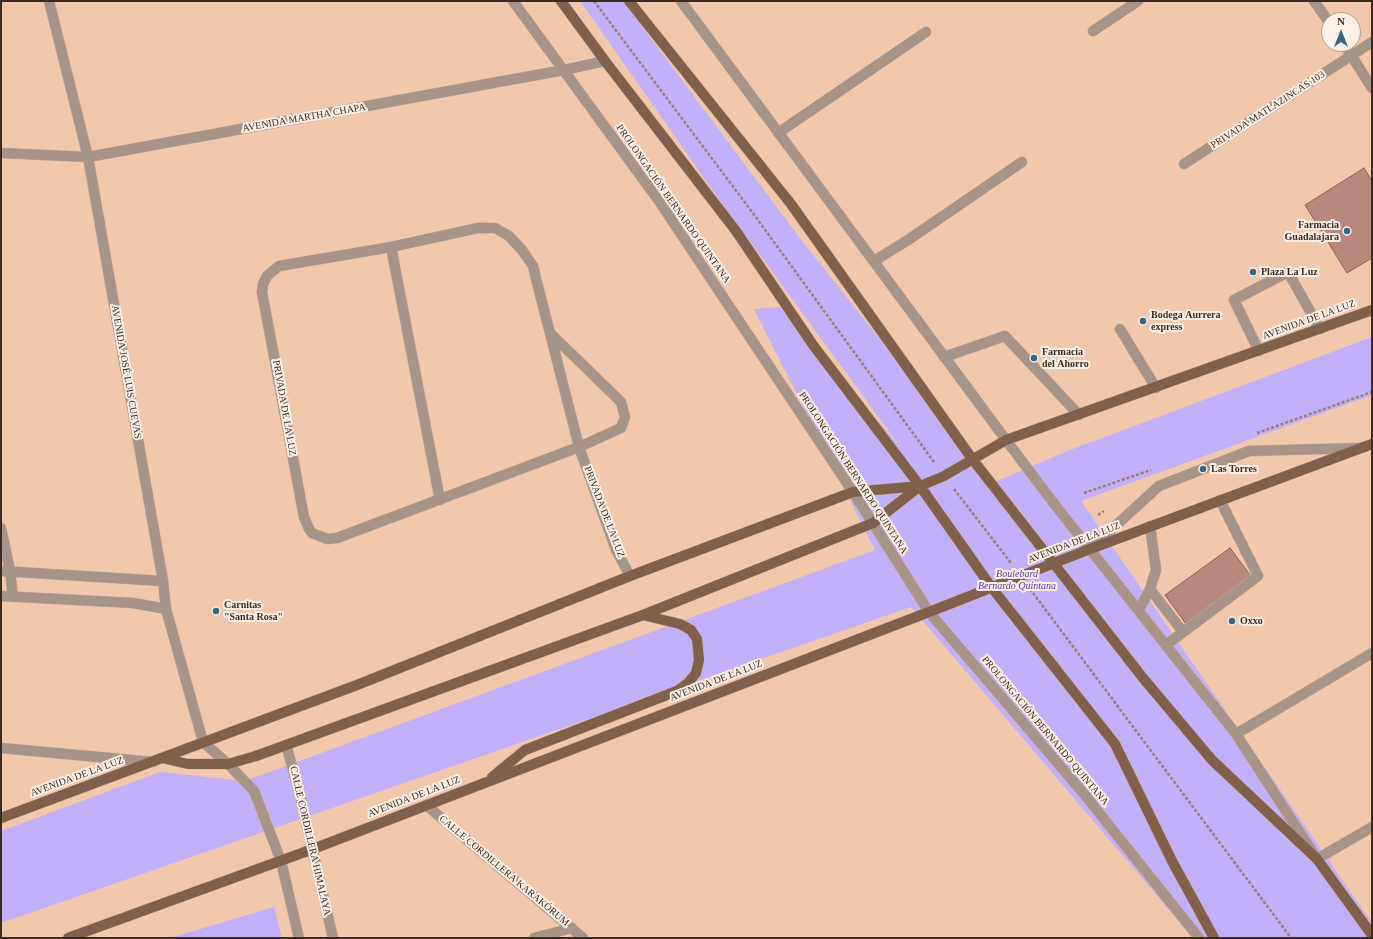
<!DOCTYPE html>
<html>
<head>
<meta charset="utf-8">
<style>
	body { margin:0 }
	#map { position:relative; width:1373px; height:939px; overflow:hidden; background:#f2c8ac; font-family:Georgia,serif }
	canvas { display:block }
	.frame { position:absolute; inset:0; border:2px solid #3a2a1f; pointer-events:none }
	.north { position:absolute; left:1321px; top:12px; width:40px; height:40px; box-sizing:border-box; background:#fdf0e7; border:1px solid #afa197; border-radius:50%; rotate:0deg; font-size:11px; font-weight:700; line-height:16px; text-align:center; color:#3a2a1f }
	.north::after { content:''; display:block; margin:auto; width:14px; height:18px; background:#336783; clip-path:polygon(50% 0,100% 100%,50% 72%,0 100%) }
</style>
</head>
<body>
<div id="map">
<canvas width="1373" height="939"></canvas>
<div class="frame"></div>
<div class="north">N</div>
</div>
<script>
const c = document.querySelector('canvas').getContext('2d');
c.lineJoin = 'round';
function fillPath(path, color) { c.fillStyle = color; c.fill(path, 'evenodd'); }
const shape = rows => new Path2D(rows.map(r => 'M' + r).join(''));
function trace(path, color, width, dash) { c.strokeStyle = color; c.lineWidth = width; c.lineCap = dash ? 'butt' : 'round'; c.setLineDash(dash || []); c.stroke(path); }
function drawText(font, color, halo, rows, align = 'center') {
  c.font = font + ' Georgia,serif'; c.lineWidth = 4; c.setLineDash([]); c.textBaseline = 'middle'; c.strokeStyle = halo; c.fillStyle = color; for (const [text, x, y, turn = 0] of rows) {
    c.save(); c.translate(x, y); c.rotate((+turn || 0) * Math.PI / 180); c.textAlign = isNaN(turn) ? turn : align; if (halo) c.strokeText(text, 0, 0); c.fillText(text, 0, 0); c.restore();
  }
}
fillPath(shape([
	[580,1,623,1,799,237,882,342,990,484,1070,450,1372,337,1372,395,1081,501,1372,923,1372,938,1193,938,911,607,1,923,1,831,160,772,245,781,875,550,754,309,780,307,902,449,716,195],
	[274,907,282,938,170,938]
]), '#c2b0fb');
const building = shape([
	[1364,168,1372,181,1372,258,1347,273,1305,205,1364,168],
	[1230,548,1251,576,1186,624,1165,595,1230,548]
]);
fillPath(building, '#b8887c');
trace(building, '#8d6055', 1);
const minor = shape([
	[49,1,88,157,163,581,166,609,203,742,228,764,254,791,281,861,299,938],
	[513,1,659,201,853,492,929,612,1084,794,1199,938],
	[681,1,1006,440,1055,505,1236,734,1317,859,1372,827],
	[1314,1,1329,22],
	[1093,31,1138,1],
	[1344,44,1372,88],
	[778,133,926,32],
	[1,153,88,157,564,70,605,61],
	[1184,164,1372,42],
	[391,247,440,500],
	[874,261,908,240,1022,162],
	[1120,329,1156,388],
	[550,333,621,402,625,417,621,428,579,447,337,538,327,539,312,533,309,529,304,517,262,292,263,284,267,276,279,266,391,247,478,228,495,228,509,236,522,250,533,266,536,279,550,333,579,447,616,550,630,576],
	[1259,351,1234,300,1288,272,1320,329],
	[944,357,1005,336,1079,415],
	[1,528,10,571,13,597],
	[1090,549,1159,486,1249,451,1359,448],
	[1,571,163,581],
	[1150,589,1183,632],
	[1,596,133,603,166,609],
	[1139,610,1150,589,1156,570,1150,526],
	[1166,645,1258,576,1220,500],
	[1236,734,1372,653],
	[286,745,298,787,333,938],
	[1,748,153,762],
	[426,805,583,938],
	[534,938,572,928]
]);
const major = shape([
	[561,1,605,61,736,231,813,345,920,486,992,588,1115,744,1172,861,1214,938],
	[629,1,791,204,973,460,1143,678,1212,760,1317,859,1372,935],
	[162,758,188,764,228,764,256,756,643,615,873,523,920,486,944,476,1006,440,1372,310],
	[492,777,525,750,677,691,688,683,696,673,699,660,697,639,691,630,680,624,643,615],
	[1,818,357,685,630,576,853,492,920,486],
	[68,938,313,849,929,612,1090,549,1372,444]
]);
trace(minor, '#cda890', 11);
trace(major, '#cda890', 11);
trace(shape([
	[594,1,755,216,934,462],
	[1257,433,1372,392],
	[954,489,1011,563],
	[1084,493,1151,470],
	[1098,515,1104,511],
	[1030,589,1291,938]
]), '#9d7f6b', 2.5, [3, 2]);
trace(minor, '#a69488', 10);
trace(major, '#80604b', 10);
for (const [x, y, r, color] of [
	[1347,231,4,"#336783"],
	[1253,272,4,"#336783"],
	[1143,321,4,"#336783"],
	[1034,358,4,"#336783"],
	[1203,469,4,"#336783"],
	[216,611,4,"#336783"],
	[1232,621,4,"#336783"]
]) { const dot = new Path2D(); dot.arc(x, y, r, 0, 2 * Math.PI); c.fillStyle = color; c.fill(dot); trace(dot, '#fdf0e7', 1.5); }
drawText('10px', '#3a2a1f', '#fdf0e7', [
	["PRIVADA MATLAZINCAS 103",1268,110,-33],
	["AVENIDA MARTHA CHAPA",304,118,-10],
	["PROLONGACIÓN BERNARDO QUINTANA",673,204,55],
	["AVENIDA DE LA LUZ",1309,320,-20],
	["AVENIDA JOSÉ LUIS CUEVAS",126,372,80],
	["PRIVADA DE LA LUZ",284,408,80],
	["PROLONGACIÓN BERNARDO QUINTANA",853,473,57],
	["PRIVADA DE LA LUZ",604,512,69],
	["AVENIDA DE LA LUZ",1074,543,-21],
	["AVENIDA DE LA LUZ",716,681,-21],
	["PROLONGACIÓN BERNARDO QUINTANA",1045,731,50],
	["AVENIDA DE LA LUZ",77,777,-20],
	["AVENIDA DE LA LUZ",414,797,-21],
	["CALLE CORDILLERA HIMALAYA",310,841,77],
	["CALLE CORDILLERA KARAKÓRUM",504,871,40]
]);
drawText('bold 10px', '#3a2a1f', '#fdf0e7', [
	["Farmacia",1339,225,"right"],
	["Guadalajara",1339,237,"right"],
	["Plaza La Luz",1261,272],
	["Bodega Aurrera",1151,315],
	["express",1151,327],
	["Farmacia",1042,352],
	["del Ahorro",1042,364],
	["Las Torres",1211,469],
	["Carnitas",224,605],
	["\"Santa Rosa\"",224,617],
	["Oxxo",1240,621]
], 'left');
drawText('italic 10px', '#6035ac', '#fdf0e7', [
	["Boulebard",1017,574],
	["Bernardo Quintana",1017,586]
]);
</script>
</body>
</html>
